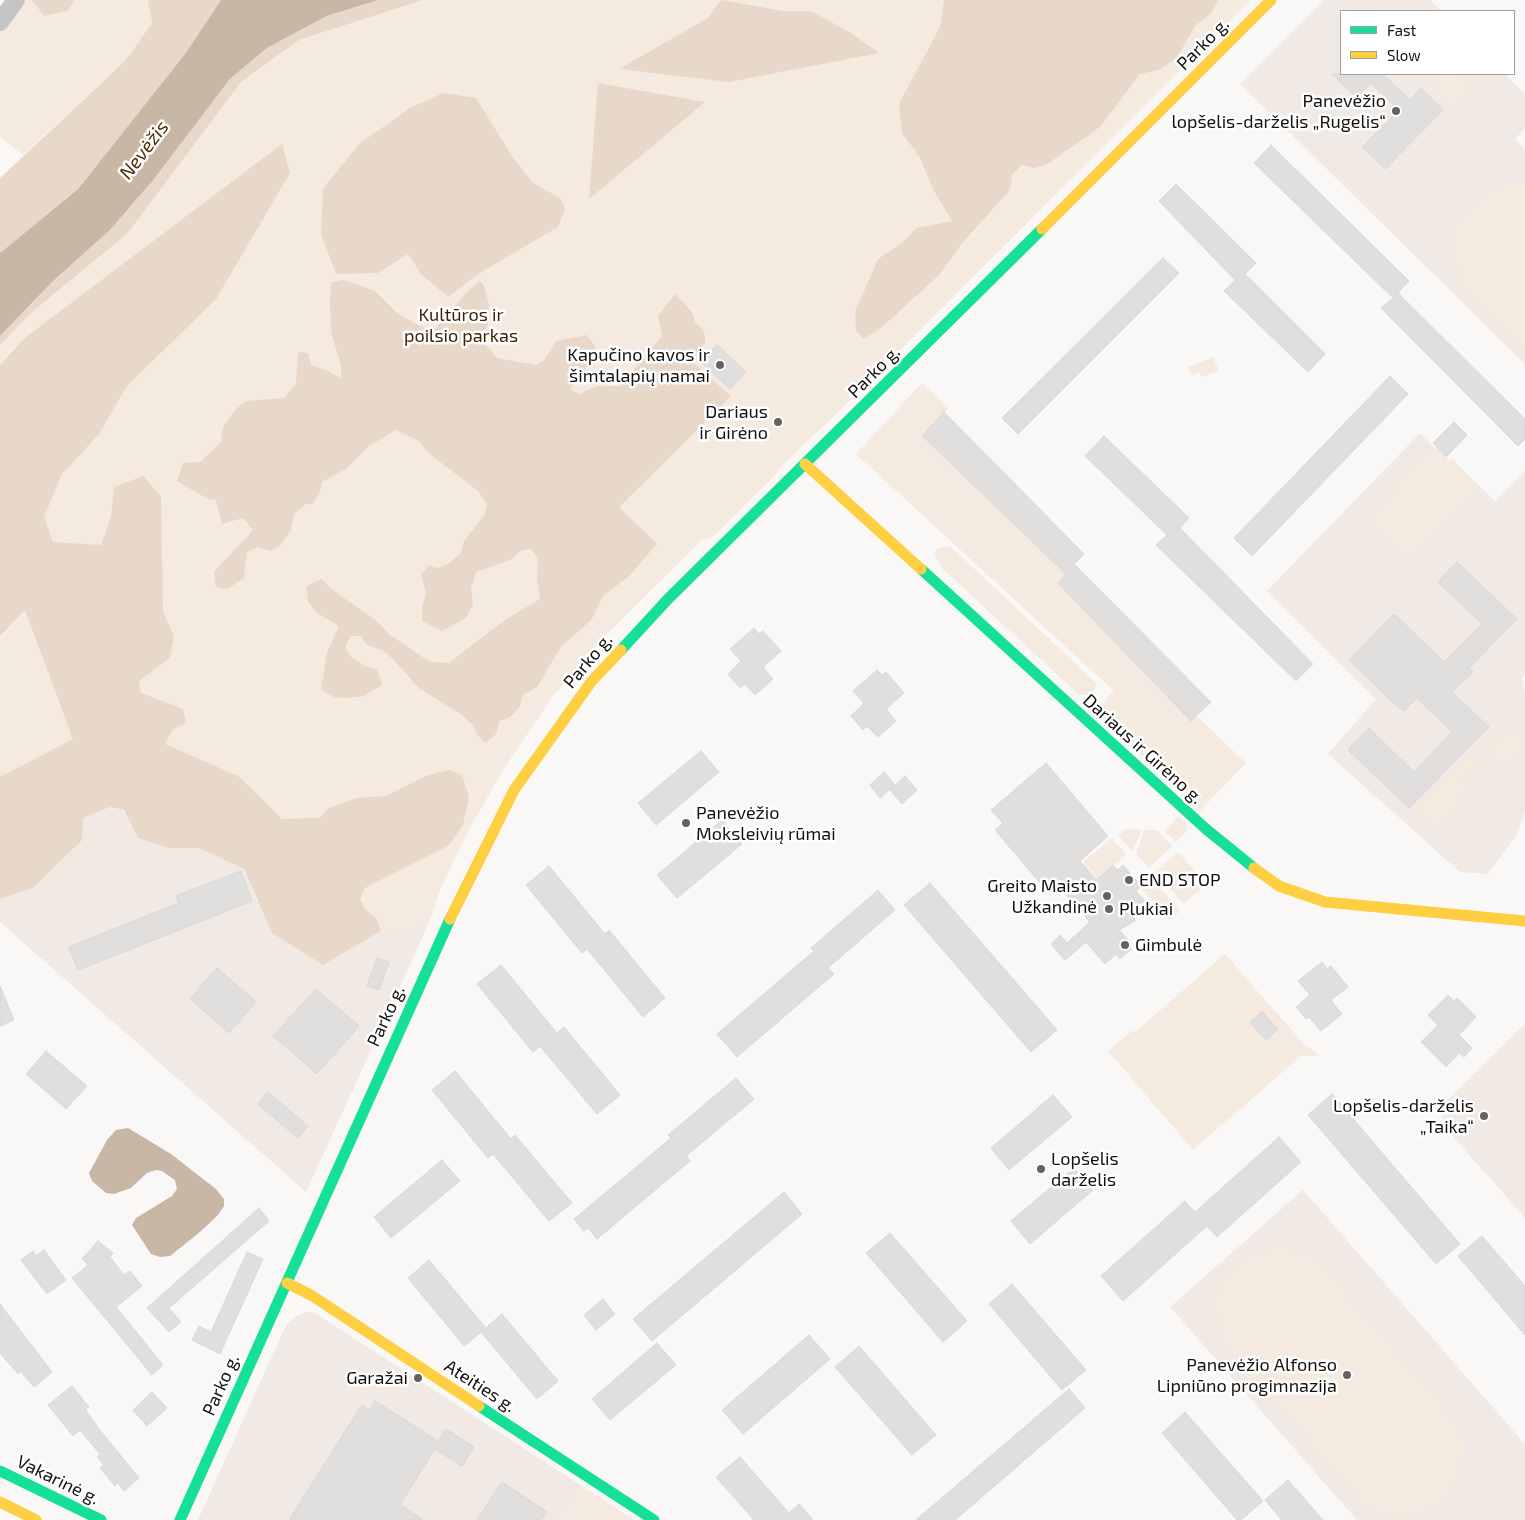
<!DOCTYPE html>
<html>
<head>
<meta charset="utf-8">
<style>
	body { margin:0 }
	#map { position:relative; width:1525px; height:1520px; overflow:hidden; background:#faf8f6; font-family:"Exo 2",sans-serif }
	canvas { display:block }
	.legend { position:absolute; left:1340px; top:10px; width:175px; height:65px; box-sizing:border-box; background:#fff; border:1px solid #a1a09f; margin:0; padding:6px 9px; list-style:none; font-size:15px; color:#131110 }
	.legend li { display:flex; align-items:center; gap:10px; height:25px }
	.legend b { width:25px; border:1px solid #a1a09f }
</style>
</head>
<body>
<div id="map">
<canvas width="1525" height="1520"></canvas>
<ul class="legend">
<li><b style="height:6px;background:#16e098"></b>Fast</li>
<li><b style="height:6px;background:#ffcf43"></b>Slow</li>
</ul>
</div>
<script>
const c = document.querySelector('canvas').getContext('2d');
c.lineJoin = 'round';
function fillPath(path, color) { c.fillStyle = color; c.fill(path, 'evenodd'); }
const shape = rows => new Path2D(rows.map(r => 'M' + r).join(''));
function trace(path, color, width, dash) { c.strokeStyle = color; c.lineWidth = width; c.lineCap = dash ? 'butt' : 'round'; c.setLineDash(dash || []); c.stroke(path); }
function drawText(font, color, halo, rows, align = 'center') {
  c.font = font + ' "Exo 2",sans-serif'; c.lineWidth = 5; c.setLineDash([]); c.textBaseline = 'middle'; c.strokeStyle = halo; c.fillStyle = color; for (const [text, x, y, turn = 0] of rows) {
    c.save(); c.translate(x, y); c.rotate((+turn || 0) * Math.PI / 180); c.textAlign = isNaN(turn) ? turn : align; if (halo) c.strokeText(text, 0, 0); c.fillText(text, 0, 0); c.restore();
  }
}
fillPath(shape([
	[1324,0,1430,0,1441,11,1341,11,1341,74,1505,74,1525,94,1525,128,1515,139,1525,149,1525,364,1240,84],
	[1420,433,1448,462,1452,459,1495,501,1525,471,1525,674,1522,678,1525,694,1525,811,1516,836,1488,874,1460,872,1328,754,1376,699,1267,591],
	[110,807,123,810,138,838,168,848,199,848,245,869,257,901,323,965,381,931,429,923,306,1192,0,922,0,899,33,888,83,818],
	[1524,1025,1525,1026,1525,1218,1444,1126,1441,1106],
	[1303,1190,1525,1444,1525,1520,1357,1520,1170,1307],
	[306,1312,315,1313,582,1486,559,1520,198,1520,286,1325,296,1316]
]), '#f0e9e4');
fillPath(shape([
	[20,0,32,0,44,16,68,11,75,0,148,0,152,23,125,61,23,155,0,137,0,28],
	[423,0,1251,0,834,416,778,469,777,473,713,537,702,540,603,638,551,699,503,770,469,830,440,890,429,923,381,931,323,965,272,933,244,869,199,848,168,848,138,838,124,810,110,807,83,818,82,840,33,888,0,899,0,345,32,312,127,234,241,82,299,40],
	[1435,74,1455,74,1473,91,1456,109,1435,89,1442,81],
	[1505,183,1525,183,1525,351,1460,284,1455,259,1454,244,1456,230,1463,216,1481,195],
	[1213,357,1219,371,1201,377,1199,373,1192,376,1188,367],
	[922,383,949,408,922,437,1066,574,1058,583,1246,763,1199,812,1100,717,1106,699,1114,691,856,454],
	[1435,447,1478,488,1410,559,1367,517],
	[950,546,1096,683,1095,690,1089,695,1079,695,943,569,934,555,937,548],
	[1509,727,1525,743,1525,747,1504,768,1486,751],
	[1492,730,1496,734,1475,756,1480,761,1461,780,1469,788,1459,798,1463,802,1435,830,1414,809],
	[1178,816,1187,824,1187,831,1176,842,1165,832],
	[1126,829,1142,830,1132,852,1118,835],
	[1144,830,1157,830,1172,846,1149,868,1136,854],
	[1112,838,1126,855,1098,879,1083,862],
	[1178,852,1207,884,1184,904,1155,872],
	[1152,879,1180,911,1169,920,1141,888],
	[1225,954,1303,1043,1320,1056,1301,1056,1193,1150,1108,1051,1133,1030,1135,1032],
	[1278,1247,1307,1253,1325,1269,1458,1424,1464,1444,1463,1459,1458,1481,1444,1500,1423,1514,1400,1518,1381,1514,1364,1506,1221,1340,1218,1326,1216,1303,1218,1288,1225,1275,1251,1253],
	[582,1486,635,1520,559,1520]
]), '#f5eadf');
fillPath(shape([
	[32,0,75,0,68,11,44,16],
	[148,0,221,0,185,54,78,189,0,253,0,178,125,61,152,23],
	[378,0,423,0,299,40,241,82,127,234,32,312,0,345,0,336,52,282,110,230,154,179,230,79,267,48,327,16],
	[721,0,783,11,811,11,851,33,879,53,729,82,619,69,708,18],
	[944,0,1219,0,1210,14,1196,25,1177,57,1159,70,1140,74,1100,127,1046,165,1034,168,1022,165,1012,174,1010,190,962,243,940,274,881,328,864,339,856,331,855,312,878,259,901,244,917,228,952,221,934,191,919,156,902,133,899,104,940,27],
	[598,83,705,102,589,199],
	[443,93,476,98,512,156,533,183,560,198,565,209,558,227,478,274,448,297,421,274,408,254,378,273,336,274,321,234,323,189,359,144,410,108],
	[282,144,290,173,216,299,127,386,99,434,62,474,44,517,53,542,101,545,111,517,114,487,143,476,161,497,163,612,174,636,170,658,139,681,141,693,183,709,186,723,172,730,165,744,238,776,282,819,320,818,329,808,357,798,386,796,428,775,449,770,462,775,469,797,463,825,448,846,365,888,360,899,365,909,376,918,381,931,323,965,272,933,244,869,199,848,168,848,138,838,124,810,110,807,83,818,82,840,33,888,0,899,0,777,73,739,25,610,0,636,0,365,26,337],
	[344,280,375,291,397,313,416,324,433,331,465,294,480,281,484,286,489,304,488,325,480,338,497,358,536,365,544,360,556,341,587,335,596,348,586,368,570,389,579,394,597,386,620,386,662,336,658,316,675,294,692,312,695,322,703,330,705,336,705,343,691,361,731,396,619,507,657,544,629,576,603,596,592,619,561,647,537,687,523,695,519,708,509,718,499,721,496,734,485,743,477,734,473,725,462,715,419,688,393,659,382,650,367,645,361,636,351,636,345,646,351,657,365,666,377,669,382,685,364,696,347,698,334,697,321,690,327,652,339,626,317,613,308,602,306,587,315,582,322,579,331,589,376,620,390,635,430,662,449,663,502,622,540,599,537,580,538,558,531,549,520,551,510,560,476,572,471,588,473,604,466,618,442,631,422,621,422,608,426,593,421,574,429,565,437,568,448,564,461,553,464,541,484,516,487,505,478,491,426,451,419,441,396,430,369,446,346,469,322,482,320,492,313,504,306,504,294,514,291,530,281,545,270,551,258,547,247,552,244,578,227,589,216,587,214,572,253,530,243,518,222,524,216,500,208,499,177,481,183,463,200,462,221,442,223,427,237,408,247,401,284,398,296,384,298,352,308,353,311,365,328,371,341,379,341,365,331,332,330,302,331,282]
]), '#e7d8ca');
fillPath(shape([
	[221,0,378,0,327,16,267,48,230,79,154,179,110,230,52,282,0,336,0,253,78,189,185,54],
	[128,1128,171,1154,216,1189,224,1199,224,1206,218,1215,200,1232,170,1256,160,1257,151,1254,132,1225,136,1218,172,1196,177,1189,175,1180,162,1171,156,1170,147,1173,131,1188,114,1194,106,1193,92,1181,89,1173,107,1140,116,1130]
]), '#c9b7a6');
const building = shape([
	[1332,74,1382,74,1410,100,1421,88,1443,110,1385,169,1362,147,1399,110,1371,83,1357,98,1332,74],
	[1271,145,1409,281,1395,296,1398,293,1525,419,1525,439,1518,446,1381,308,1393,298,1254,163,1271,145],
	[1176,184,1256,263,1245,274,1325,354,1308,372,1224,291,1235,280,1159,201,1176,184],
	[1163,258,1179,273,1018,434,1002,418,1163,258],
	[717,345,746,372,730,389,701,362,717,345],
	[1390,376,1408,394,1252,556,1234,538,1390,376],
	[944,412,1084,554,1074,564,1211,702,1191,721,1058,583,1066,574,922,436,944,412],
	[1454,422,1467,435,1446,457,1433,443,1454,422],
	[1104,436,1189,518,1180,528,1313,664,1296,681,1156,545,1167,535,1085,456,1104,436],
	[1457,562,1517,619,1469,668,1473,672,1452,692,1489,727,1409,808,1348,750,1369,728,1414,772,1452,732,1417,698,1404,711,1399,708,1349,660,1394,614,1444,662,1482,624,1438,582,1457,562],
	[754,628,759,634,763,631,781,651,763,667,773,679,755,695,745,684,740,688,728,674,741,661,730,649,754,628],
	[877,670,882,675,886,672,904,693,886,709,896,721,878,737,867,726,863,730,851,716,864,703,853,691,877,670],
	[701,751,719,772,656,825,638,803,701,751],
	[1046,763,1108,836,1080,861,1097,880,1113,865,1118,870,1123,865,1141,886,1136,891,1146,902,1133,914,1135,921,1119,930,1130,942,1131,949,1120,959,1116,954,1105,964,1086,942,1065,960,1051,944,1060,935,1067,943,1090,922,1055,882,1046,890,995,830,1003,823,991,810,1046,763],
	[884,772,895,785,880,798,870,785,884,772],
	[905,776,917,790,902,804,890,790,905,776],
	[722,820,742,844,677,898,657,875,722,820],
	[549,866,605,934,609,930,665,998,643,1017,587,949,582,953,526,885,549,866],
	[241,871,252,901,78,970,69,947,179,903,176,896,241,871],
	[930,883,1057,1030,1031,1052,904,905,930,883],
	[878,890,895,910,828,968,834,974,737,1057,717,1034,814,951,811,948,878,890],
	[377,958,389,962,379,990,367,986,377,958],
	[1322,962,1327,969,1331,966,1348,987,1331,1000,1342,1014,1321,1031,1309,1017,1306,1019,1296,1007,1310,995,1298,981,1322,962],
	[501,965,557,1033,564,1027,620,1095,597,1114,540,1046,533,1052,477,984,501,965],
	[217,968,256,1002,229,1033,190,999,217,968],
	[0,986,14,1020,0,1026,0,986],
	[316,989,359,1026,317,1074,273,1036,316,989],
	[1448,995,1454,1001,1457,998,1476,1017,1459,1035,1472,1048,1464,1057,1459,1053,1446,1067,1421,1042,1438,1025,1428,1015,1448,995],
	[1262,1012,1278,1029,1266,1040,1250,1022,1262,1012],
	[46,1051,87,1086,66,1109,26,1074,46,1051],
	[455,1071,511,1139,515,1135,572,1203,549,1221,493,1154,488,1158,432,1090,455,1071],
	[736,1078,754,1099,686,1156,690,1161,597,1239,588,1228,584,1231,574,1219,671,1138,668,1135,736,1078],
	[268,1092,308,1126,298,1138,258,1104,268,1092],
	[1332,1094,1460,1244,1436,1264,1308,1115,1332,1094],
	[1053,1095,1072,1117,1009,1170,991,1148,1053,1095],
	[1279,1137,1301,1162,1217,1237,1207,1226,1123,1301,1101,1276,1185,1201,1195,1212,1279,1137],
	[442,1160,460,1181,391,1238,374,1217,442,1160],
	[1074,1168,1093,1190,1030,1244,1011,1221,1074,1168],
	[784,1192,802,1214,652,1341,633,1319,784,1192],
	[259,1208,269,1221,169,1308,181,1322,169,1332,147,1308,259,1208],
	[890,1233,967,1321,943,1342,866,1253,890,1233],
	[1482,1236,1525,1286,1525,1335,1458,1256,1482,1236],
	[98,1241,113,1253,110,1257,124,1275,130,1271,142,1286,116,1307,163,1365,152,1375,72,1278,88,1265,82,1259,98,1241],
	[44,1250,66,1280,47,1294,21,1260,33,1251,36,1256,44,1250],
	[247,1252,263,1259,220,1354,192,1340,199,1326,211,1332,247,1252],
	[429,1260,486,1328,464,1346,408,1278,429,1260],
	[1012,1284,1086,1370,1062,1390,989,1304,1012,1284],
	[603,1299,615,1314,596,1330,584,1315,603,1299],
	[0,1304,52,1372,34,1387,20,1371,18,1374,0,1353,0,1304],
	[502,1314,558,1381,537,1399,481,1332,502,1314],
	[809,1335,830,1359,743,1434,722,1410,809,1335],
	[657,1343,676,1365,610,1420,592,1399,657,1343],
	[859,1346,936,1435,912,1455,835,1367,859,1346],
	[72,1386,89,1407,85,1409,99,1429,139,1478,124,1491,118,1483,115,1486,100,1468,104,1465,97,1457,100,1454,80,1430,73,1436,48,1405,72,1386],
	[1069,1389,1085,1408,955,1520,916,1520,1069,1389],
	[152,1392,167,1408,147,1426,133,1410,152,1392],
	[375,1401,438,1441,446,1429,474,1447,462,1466,435,1449,400,1504,423,1520,289,1520,362,1405,370,1410,375,1401],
	[1185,1412,1263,1501,1241,1520,1237,1520,1162,1433,1185,1412],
	[740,1457,789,1513,799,1504,813,1520,754,1520,716,1477,740,1457],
	[1288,1480,1323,1520,1282,1520,1265,1500,1288,1480],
	[502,1482,547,1512,541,1520,477,1520,502,1482]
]);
fillPath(building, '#e0dfdd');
trace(building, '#d9d8d6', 1);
trace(shape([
	[0,22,16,0]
]), '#c6c5c5', 18);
trace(shape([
	[921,569,1206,829,1254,868],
	[621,650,668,599,1042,229],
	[479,1406,654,1520],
	[0,1471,101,1520],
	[180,1520,450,919]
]), '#16e098', 11);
trace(shape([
	[1042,229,1271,0],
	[805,464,921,569],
	[1254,868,1279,886,1325,902,1525,921],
	[450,919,514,790,591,682,621,650],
	[287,1283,311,1295,479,1406],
	[0,1502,36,1520]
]), '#ffcf43', 11);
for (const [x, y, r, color] of [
	[1396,111,5,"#646260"],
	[720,365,5,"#646260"],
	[778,422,5,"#646260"],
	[686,823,5,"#646260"],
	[1129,880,5,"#646260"],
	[1107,896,5,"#646260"],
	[1109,909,5,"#646260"],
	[1125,945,5,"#646260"],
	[1484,1116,5,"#646260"],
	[1041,1169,5,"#646260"],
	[1347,1375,5,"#646260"],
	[418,1378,5,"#646260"]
]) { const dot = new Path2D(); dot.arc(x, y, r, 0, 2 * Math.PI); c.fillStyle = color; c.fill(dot); trace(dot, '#fff', 2); }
drawText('18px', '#131110', '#fff', [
	["Parko g.",1203,44,-45],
	["Parko g.",874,372,-45],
	["Parko g.",588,661,-50],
	["Dariaus ir Girėno g.",1143,749,42],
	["Parko g.",386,1016,-65],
	["Parko g.",221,1385,-66],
	["Ateities g.",480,1386,33],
	["Vakarinė g.",58,1480,26]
]);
drawText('18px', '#131110', '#fff', [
	["Panevėžio",1386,101],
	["lopšelis-darželis „Rugelis“",1386,122],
	["Kapučino kavos ir",710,355],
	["šimtalapių namai",710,376],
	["Dariaus",768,412],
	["ir Girėno",768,433],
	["Panevėžio",696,813,"left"],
	["Moksleivių rūmai",696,834,"left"],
	["END STOP",1139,880,"left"],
	["Greito Maisto",1097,886],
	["Užkandinė",1097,907],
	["Plukiai",1119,909,"left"],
	["Gimbulė",1135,945,"left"],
	["Lopšelis-darželis",1474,1106],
	["„Taika“",1474,1127],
	["Lopšelis",1051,1159,"left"],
	["darželis",1051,1180,"left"],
	["Panevėžio Alfonso",1337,1365],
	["Lipniūno progimnazija",1337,1386],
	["Garažai",408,1378]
], 'right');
drawText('18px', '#3d2204', '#fff', [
	["Kultūros ir",461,315],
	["poilsio parkas",461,336]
]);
drawText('italic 19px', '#4f2c02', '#fff', [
	["Nevėžis",144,150,-53]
]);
</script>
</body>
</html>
